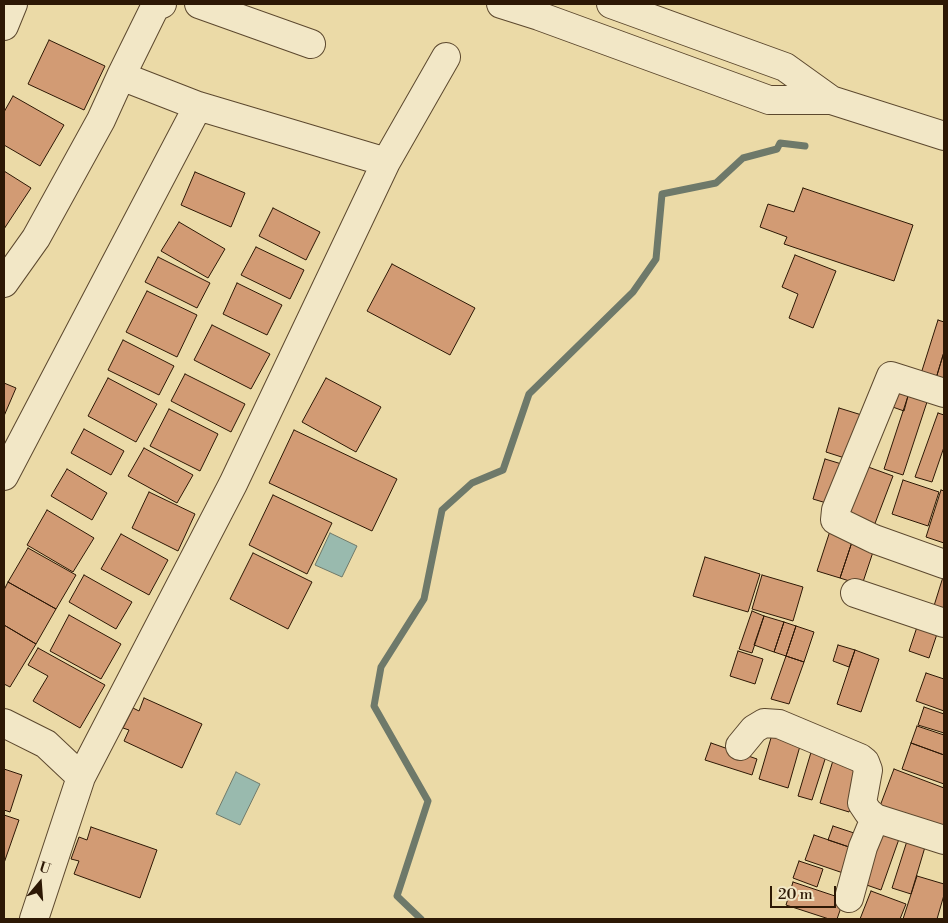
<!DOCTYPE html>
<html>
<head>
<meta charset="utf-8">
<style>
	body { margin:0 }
	#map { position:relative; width:948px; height:923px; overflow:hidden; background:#ebdaa7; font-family:"Libre Bodoni",serif }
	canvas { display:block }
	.frame { position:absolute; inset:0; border:5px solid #2d1805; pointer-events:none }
	.north { position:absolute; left:15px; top:858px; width:50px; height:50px; -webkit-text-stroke:4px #f2e7c6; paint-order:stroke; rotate:18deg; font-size:14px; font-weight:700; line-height:20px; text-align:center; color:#2d1805 }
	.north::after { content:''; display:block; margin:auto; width:18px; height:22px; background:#2d1805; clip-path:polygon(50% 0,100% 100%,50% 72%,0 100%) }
	.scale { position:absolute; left:770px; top:886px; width:66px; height:22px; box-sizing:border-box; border:2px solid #2d1805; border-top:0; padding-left:6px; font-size:15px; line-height:18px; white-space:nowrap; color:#2d1805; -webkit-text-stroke:4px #f2e7c6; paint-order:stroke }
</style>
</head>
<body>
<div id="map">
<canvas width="948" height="923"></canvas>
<div class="frame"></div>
<div class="north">U</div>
<div class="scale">20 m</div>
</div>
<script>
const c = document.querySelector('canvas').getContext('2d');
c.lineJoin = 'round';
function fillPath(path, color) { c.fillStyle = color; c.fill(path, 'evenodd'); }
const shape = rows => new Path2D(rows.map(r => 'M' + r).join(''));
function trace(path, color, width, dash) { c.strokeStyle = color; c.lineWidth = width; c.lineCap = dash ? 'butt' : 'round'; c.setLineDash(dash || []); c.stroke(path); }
const water = shape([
	[330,533,357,546,342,577,315,565,330,533],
	[236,772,260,784,240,825,216,814,236,772]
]);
fillPath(water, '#99baae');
trace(water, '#6e796a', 1);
trace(shape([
	[421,919,397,896,428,801,374,706,381,667,424,599,442,510,472,483,503,470,529,394,633,292,656,259,662,194,716,183,743,158,777,149,780,143,805,146]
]), '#6e796a', 7);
const building = shape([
	[49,40,105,66,84,110,28,84,49,40],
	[13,96,64,125,40,166,4,145,4,112,13,96],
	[4,171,31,188,4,229,4,171],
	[195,172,245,193,231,227,181,205,195,172],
	[803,188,913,225,894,281,784,244,787,237,760,227,768,204,794,212,803,188],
	[273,208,320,232,306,260,259,236,273,208],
	[179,222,225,249,208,278,161,251,179,222],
	[256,247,304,270,290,299,241,275,256,247],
	[795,255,836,271,813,328,789,318,798,294,782,287,795,255],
	[158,257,210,283,197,308,145,282,158,257],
	[392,264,475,308,450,355,367,311,392,264],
	[237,283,282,305,267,335,223,314,237,283],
	[147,291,197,315,177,357,126,332,147,291],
	[938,320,944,322,944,352,934,385,919,380,938,320],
	[212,325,270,354,251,389,194,360,212,325],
	[123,340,174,366,159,395,108,370,123,340],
	[944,352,944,388,934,385,944,352],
	[185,374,245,404,231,432,171,401,185,374],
	[108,378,157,404,136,442,88,416,108,378],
	[326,378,381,407,356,452,302,422,326,378],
	[4,383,16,388,4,416,4,383],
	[892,391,908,396,904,411,887,405,892,391],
	[908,396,927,402,903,475,884,469,908,396],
	[839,408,865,416,851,460,826,452,839,408],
	[169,409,218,434,200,471,150,446,169,409],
	[938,413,944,415,944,447,932,482,915,477,938,413],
	[84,429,124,451,111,475,71,453,84,429],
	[294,430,397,479,372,531,269,483,294,430],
	[144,448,193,475,177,503,128,476,144,448],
	[825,459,845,465,833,505,813,499,825,459],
	[860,464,893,476,874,526,841,514,860,464],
	[67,469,107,493,92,520,51,496,67,469],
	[903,480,939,492,928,526,892,514,903,480],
	[941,490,944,491,944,543,926,537,941,490],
	[149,492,195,514,178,551,132,528,149,492],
	[273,495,332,523,307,574,249,545,273,495],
	[47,510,94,538,73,572,27,545,47,510],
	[830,531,853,539,840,578,817,571,830,531],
	[121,534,168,560,149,595,101,569,121,534],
	[853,539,875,546,862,585,840,578,853,539],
	[28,548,76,575,56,609,8,582,28,548],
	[253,553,312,582,288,629,230,599,253,553],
	[705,557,760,574,748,612,693,596,705,557],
	[84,575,132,602,116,629,69,602,84,575],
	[762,575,803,587,793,621,752,609,762,575],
	[943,577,944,578,944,613,933,609,943,577],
	[8,582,56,609,36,644,4,625,4,590,8,582],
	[752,611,764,616,752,653,739,649,752,611],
	[69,615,121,644,101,679,50,651,69,615],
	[764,616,784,622,774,652,754,645,764,616],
	[919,621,939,628,929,658,909,651,919,621],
	[784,622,796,626,786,656,774,652,784,622],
	[4,625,36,644,10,687,4,684,4,625],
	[796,626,814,632,804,662,786,656,796,626],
	[838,645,855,650,849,667,833,661,838,645],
	[38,648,105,685,80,728,33,701,48,676,28,665,38,648],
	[855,650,879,659,861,712,837,704,855,650],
	[738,651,763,659,755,684,730,676,738,651],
	[786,656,804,662,789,704,771,699,786,656],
	[926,673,944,679,944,711,916,701,926,673],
	[144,698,202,724,182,768,124,741,129,730,123,728,133,708,139,711,144,698],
	[924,707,944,714,944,733,918,725,924,707],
	[917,726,944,735,944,755,911,743,917,726],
	[773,731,802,739,788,788,759,779,773,731],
	[711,743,757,759,752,775,705,760,711,743],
	[911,743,944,755,944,784,902,769,911,743],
	[812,749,827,753,812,800,798,796,812,749],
	[835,754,864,763,849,812,820,803,835,754],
	[4,769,22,775,10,812,4,810,4,769],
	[894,769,944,788,944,830,880,806,894,769],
	[4,815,19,820,4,863,4,815],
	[833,826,863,836,858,850,828,840,833,826],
	[91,827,157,850,140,898,74,874,79,861,71,859,79,837,87,840,91,827],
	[876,831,899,839,881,890,858,882,876,831],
	[814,835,858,850,849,875,805,860,814,835],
	[907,841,925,847,911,894,892,888,907,841],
	[799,861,823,869,817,887,793,878,799,861],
	[917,876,944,884,944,895,937,919,903,919,917,876],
	[793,882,844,899,837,919,829,919,786,905,793,882],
	[871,891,906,904,900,919,860,919,871,891]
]);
fillPath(building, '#d29b74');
trace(building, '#2d1805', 1);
const minor = shape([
	[199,4,311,44],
	[501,4,539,16,769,100,831,100,944,136],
	[611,4,785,67,831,100],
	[4,26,13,4],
	[121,76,155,7,162,4],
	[4,283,36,238,101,120,121,76,198,106,386,162],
	[944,393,891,376,836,510,835,520,874,539,944,564],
	[4,476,198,106],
	[855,593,944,623],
	[4,723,46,744,81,777],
	[740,746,754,729,764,723,779,724,860,758,865,762,868,770,862,803,868,812,875,818,944,840],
	[849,898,863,847,875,818],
	[34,919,81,777,233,484,386,162,446,57]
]);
trace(minor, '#5c482e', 30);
trace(minor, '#f2e7c6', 28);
</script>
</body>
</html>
